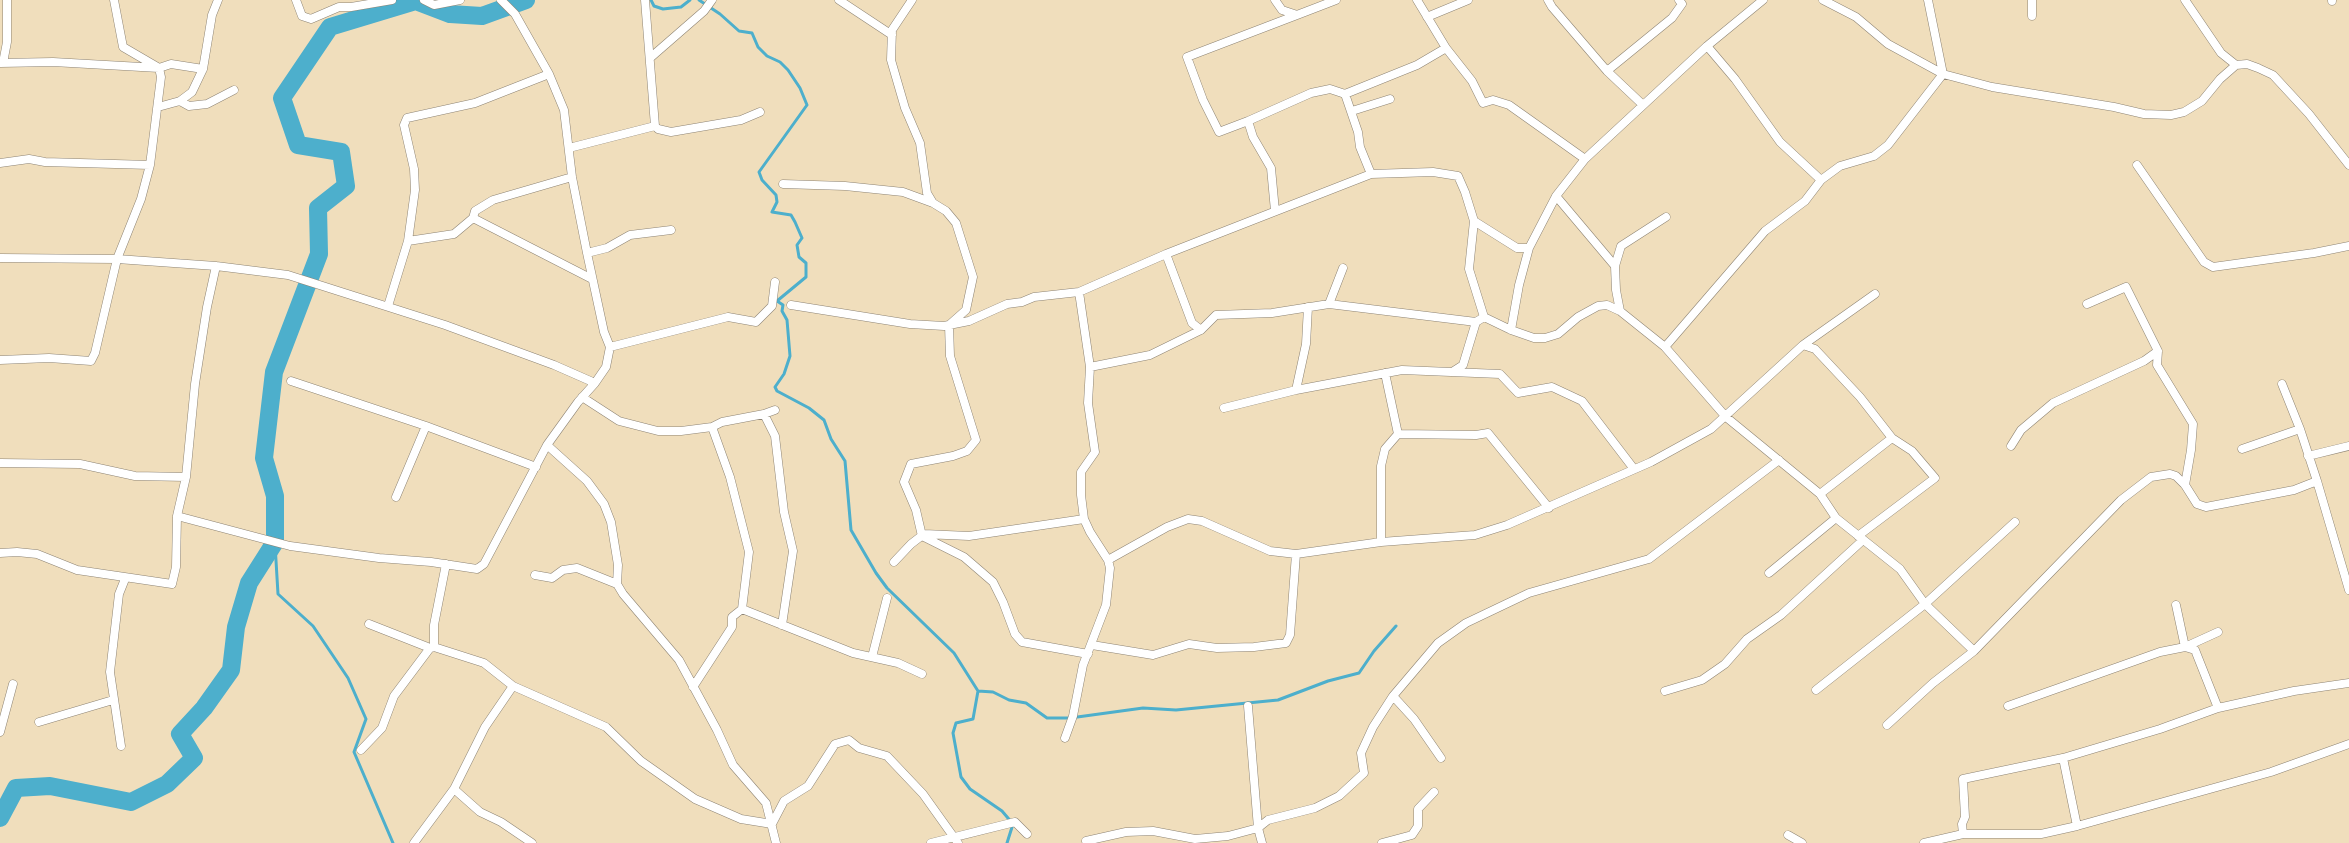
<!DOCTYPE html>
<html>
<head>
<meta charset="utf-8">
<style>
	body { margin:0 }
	canvas { display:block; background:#f0debc }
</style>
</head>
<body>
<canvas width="2349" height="843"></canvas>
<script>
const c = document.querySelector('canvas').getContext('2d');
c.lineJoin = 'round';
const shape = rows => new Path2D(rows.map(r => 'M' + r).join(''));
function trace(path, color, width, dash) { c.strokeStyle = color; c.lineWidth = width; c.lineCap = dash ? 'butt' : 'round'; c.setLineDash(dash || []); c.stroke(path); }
trace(shape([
	[651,0,654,6,663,9,681,7,690,0],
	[699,0,720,14,739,31,752,33,758,47,767,56,780,62,788,70,800,88,807,105,759,172,762,180,776,195,777,202,772,212,791,215,795,222,802,238,797,245,799,257,806,263,806,277,777,301,783,305,782,311,787,320,790,356,784,374,775,387,777,391,809,408,824,420,831,439,845,461,851,530,876,573,887,588,954,653,978,691,973,719,956,723,953,733,961,777,970,789,1002,811,1013,824,1007,843],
	[275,544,278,594,313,626,348,678,366,719,354,752,393,843],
	[978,691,993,692,1009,700,1026,703,1047,718,1070,718,1143,708,1176,710,1278,700,1328,681,1359,673,1374,651,1396,626]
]), '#4dafcc', 3);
trace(shape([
	[0,818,16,788,50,786,131,802,167,784,194,758,180,734,204,708,231,670,236,627,249,583,275,542,275,496,264,458,274,372,319,254,318,208,346,186,341,152,298,145,282,98,330,27,416,1,450,14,482,16,526,0]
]), '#4dafcc', 18);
const minor = shape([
	[296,0,302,16,311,19,339,7,351,7,392,0],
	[424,0,434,5,460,0],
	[501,0,515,14,549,74,564,110,572,177,587,253,604,332,610,347,606,367,595,383],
	[645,0,655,126],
	[839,0,892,35],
	[912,0,892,30,891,60,905,108,920,143,927,193,933,203,946,211,956,223,973,277,966,310,949,325,950,356,976,440,967,451,953,456,911,464,904,482,916,510,922,536,964,557,993,582,1003,602,1015,634,1022,642,1088,654],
	[1275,0,1282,10,1297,15,1336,0],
	[1548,0,1552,7,1607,71,1643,105],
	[1823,0,1856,17,1888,44,1943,74,1992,87,2114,107,2144,114,2171,115,2184,112,2202,101,2220,79,2236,65,2247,64,2258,68,2273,75,2309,114,2349,165],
	[2032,0,2032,16],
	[2185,0,2221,53,2236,65],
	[2332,0,2332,1],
	[1427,17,1468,0],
	[1707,46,1735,79,1780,142,1821,180],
	[1446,48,1472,81,1483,103,1493,100,1509,105,1585,159],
	[650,58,704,11,712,0],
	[0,63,53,62,159,68,171,64,203,69,212,15,218,0],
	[3,63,7,42,7,0],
	[1607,71,1672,18,1682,4,1679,0],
	[1345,94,1358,132,1360,147,1371,174],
	[180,101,189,106,207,104,234,90],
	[158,107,180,101,192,92,203,69],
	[1352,111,1390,99],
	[1248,121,1311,93,1330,89,1345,94,1417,65,1446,48,1417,0],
	[569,148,655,126,658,129,671,132,741,120,760,112],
	[0,163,29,159,45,162,150,165],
	[2137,165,2204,262,2213,267,2314,253,2349,246],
	[783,184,845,186,903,192,933,203],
	[1556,196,1615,266,1616,290,1620,311],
	[1275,211,1271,168,1253,137,1248,121,1219,132,1203,100,1187,57,1297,15],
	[473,218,475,211,493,200,572,177],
	[1474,221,1517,248,1529,248,1556,196,1585,159,1707,46,1763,0],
	[408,241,454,234,473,218,592,279],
	[587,253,607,248,630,235,671,230],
	[1166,254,1192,323,1201,330],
	[0,258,117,259,216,266,288,275,445,325,554,365,595,383,578,402,547,445,587,481,604,504,611,522,618,565,617,584,623,594,679,660,717,730,733,765,766,803,776,843],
	[1615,266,1621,246,1666,217],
	[1329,304,1343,268],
	[2087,304,2126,287,2158,351,2157,365,2193,424,2191,450,2185,485],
	[791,305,910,324,944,326,969,321,1007,304,1022,302,1034,297,1079,292,1166,254,1371,174,1433,172,1458,176,1465,192,1474,221,1469,269,1484,317],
	[388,306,408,241,415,190,414,169,404,125,407,118,475,103,549,74],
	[1511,330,1519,285,1529,248],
	[1803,345,1815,349,1860,397,1892,438,1912,451,1935,478,1858,536],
	[610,347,728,317,756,322,772,306,775,282],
	[1665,347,1765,231,1805,201,1821,180,1840,166,1874,156,1888,145,1943,74,1928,0],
	[0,360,49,358,91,361,95,353,117,259,141,199,150,165,161,77,159,68,123,47,114,0],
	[1090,367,1150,355,1201,330,1216,315,1272,313,1329,304,1476,322,1484,317,1511,330,1534,338,1545,338,1558,334,1578,317,1598,306,1607,305,1620,311,1665,347,1726,417,1820,494,1836,518,1900,569,1925,604,1974,651],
	[1452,372,1463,365,1476,322],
	[291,381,426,426,536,467],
	[2282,384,2300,429,2317,481,2349,590],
	[1296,390,1306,344,1308,307],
	[582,397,619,421,658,431,681,431,712,427,722,422,764,414,775,410],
	[1224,408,1296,390,1402,370,1500,374,1518,393,1552,387,1582,401,1634,469],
	[764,414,775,436,784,512,793,551,782,625],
	[712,427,730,477,749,552,742,609],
	[1398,434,1476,435,1488,433,1549,508],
	[2011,446,2021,430,2053,403,2144,361,2158,351],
	[2242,449,2300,429],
	[2308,456,2349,446],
	[0,463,80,464,135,476,186,477],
	[1820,494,1892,438],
	[396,497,426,426],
	[177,516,290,546,379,558,431,562,477,569,484,564,547,445],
	[1381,542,1381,466,1385,449,1398,434,1385,373],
	[0,553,17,552,37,554,77,570,172,584,176,567,177,516,186,477,195,384,207,307,216,266],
	[1108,560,1167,527,1188,519,1202,521,1270,551,1296,554,1381,542,1475,535,1507,525,1651,462,1711,429,1803,345,1875,294],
	[894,562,911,544,924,534,969,536,1084,519],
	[1769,573,1836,518],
	[535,575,552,578,563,570,577,568,617,584],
	[2176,605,2185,647],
	[369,624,430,648],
	[1092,645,1153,655,1189,644,1217,648,1254,647,1286,643,1290,635,1296,554],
	[434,647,434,625,446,564],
	[2185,647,2195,650,2218,708],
	[872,657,887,598],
	[693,687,732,627,732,617,742,609,853,653,898,663,922,674],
	[1816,690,1925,604,2015,522],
	[1665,691,1702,680,1725,664,1747,639,1781,615,1863,540],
	[1393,696,1414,719,1441,758],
	[1248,706,1258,828,1262,843],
	[2008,706,2160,652,2185,647,2218,632],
	[39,722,113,700],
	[1887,725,1933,683,1974,651,2121,500,2151,477,2170,474,2176,476,2185,485,2197,504,2206,507,2294,490,2317,481],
	[0,732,13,684],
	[1065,738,1073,716,1083,665,1106,605,1110,568,1108,560,1090,532,1084,519,1081,495,1081,472,1095,452,1088,403,1090,367,1079,292],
	[121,746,110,672,119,594,125,579],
	[361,750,382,728,394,696,430,648,434,647,484,663,513,686,606,727,641,761,695,799,741,819,772,824,784,801,808,786,835,744,849,740,859,748,887,756,923,794,958,843],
	[2063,758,2077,826],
	[454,789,480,812,501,822,532,843],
	[1963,834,1962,824,1965,817,1963,779,2063,758,2160,729,2218,708,2294,691,2349,683],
	[1788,835,1802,843],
	[1086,841,1126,832,1153,831,1195,839,1228,836,1258,828,1268,820,1315,808,1339,796,1364,773,1361,753,1373,727,1393,696,1438,643,1466,623,1529,593,1649,559,1779,460],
	[414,843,454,789,485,727,513,686],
	[931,843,1015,822,1027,834],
	[1382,843,1412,835,1418,826,1418,809,1434,792],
	[1924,843,1963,834,2041,834,2077,826,2271,772,2349,744]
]);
trace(minor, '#8e8474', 9);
trace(minor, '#fff', 8);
</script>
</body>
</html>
